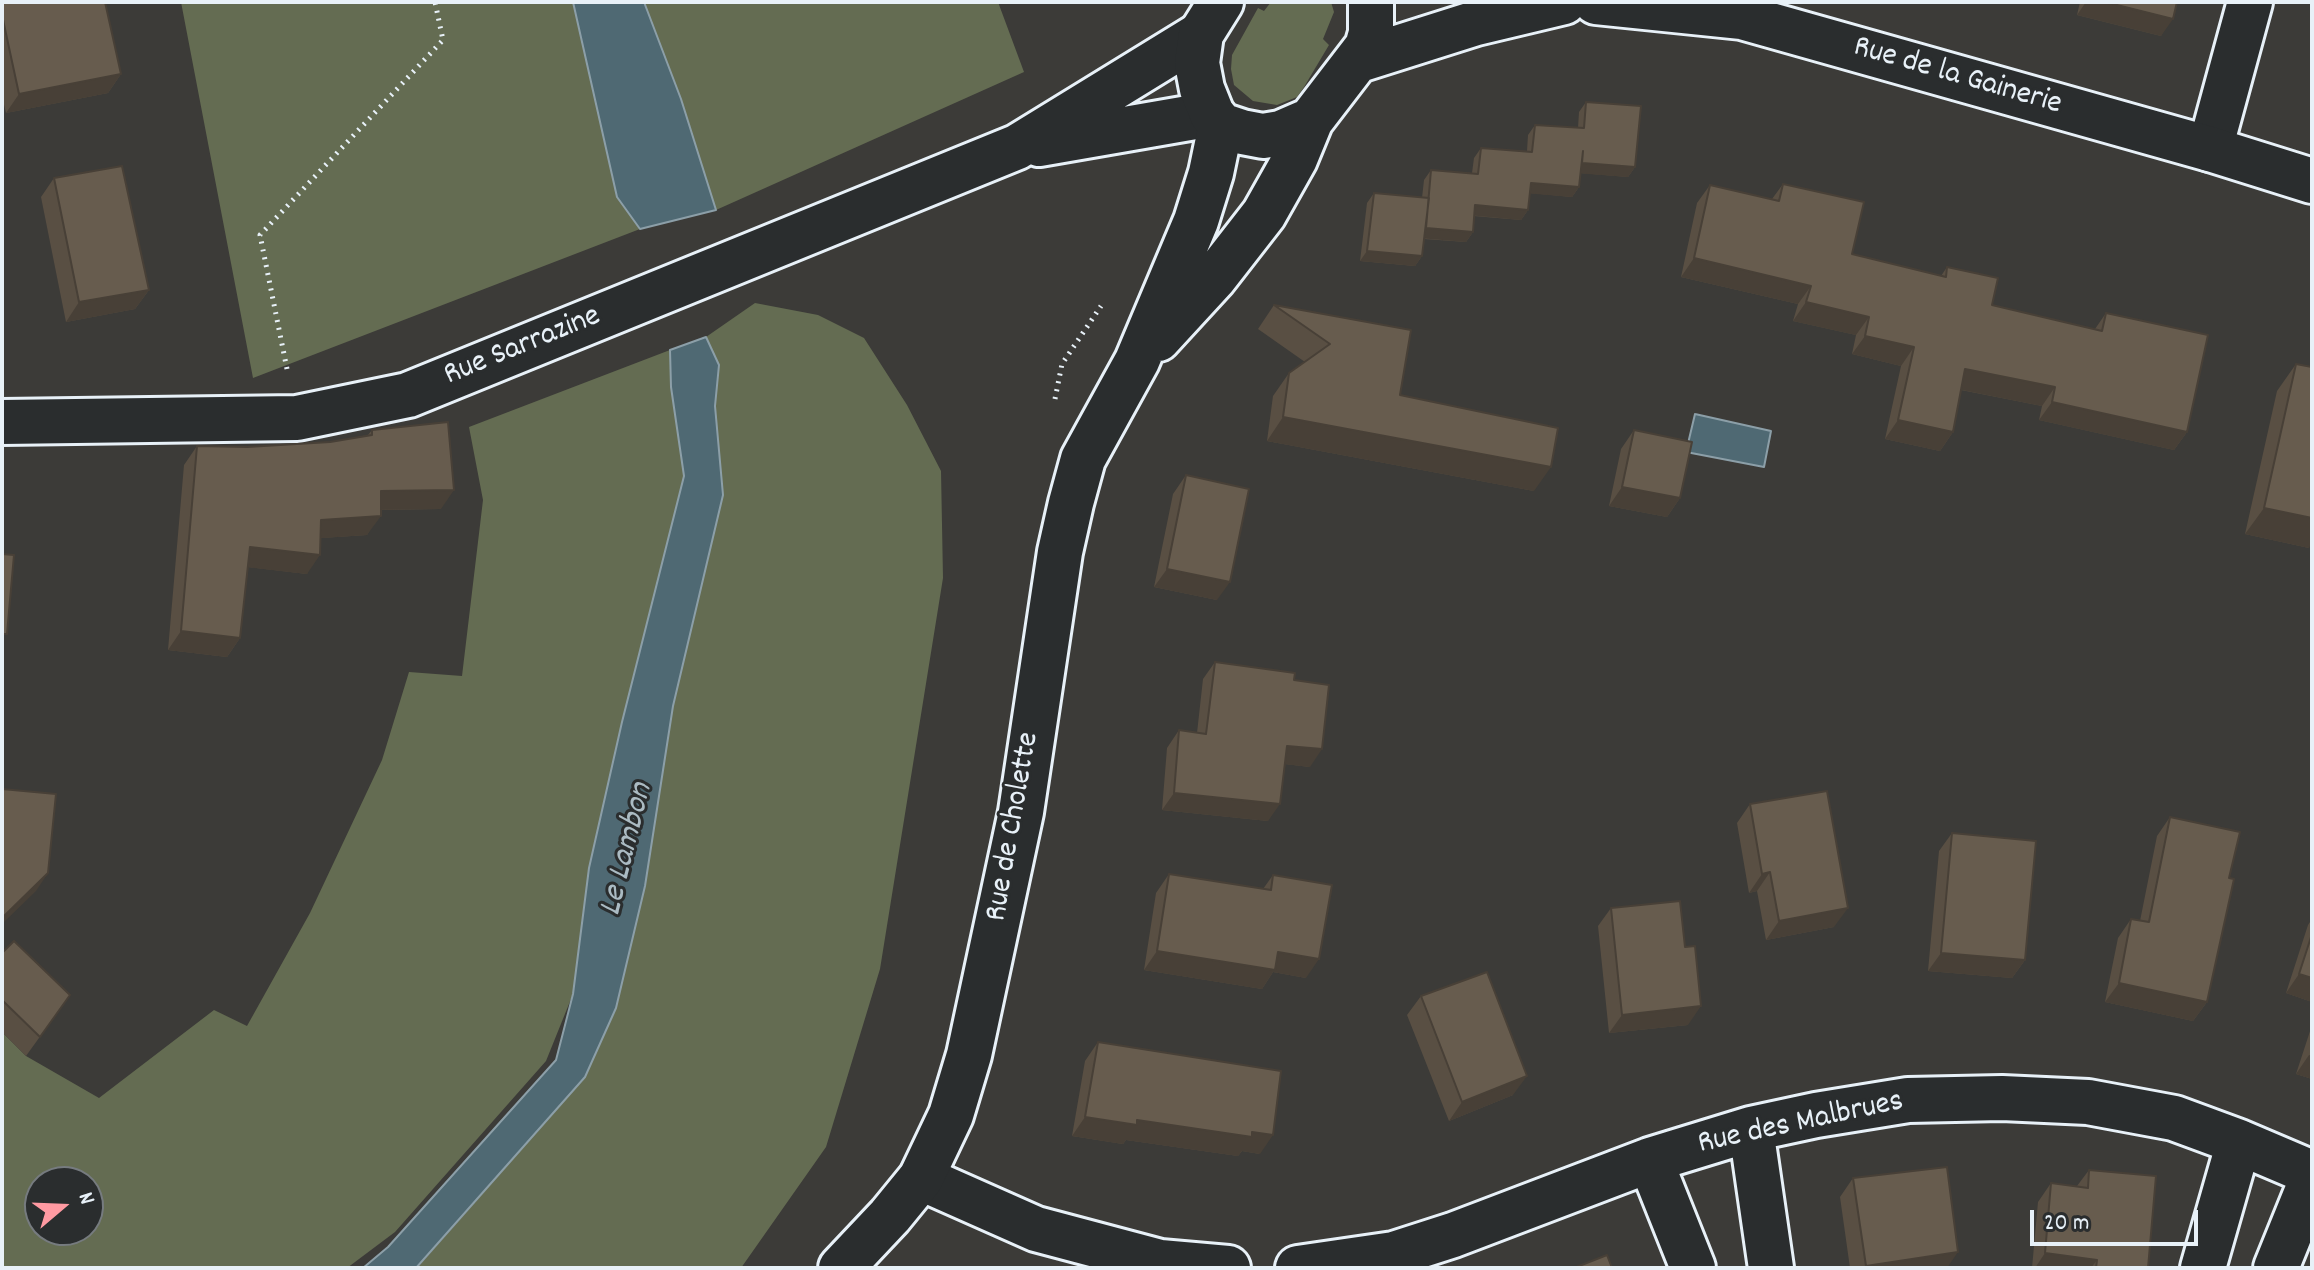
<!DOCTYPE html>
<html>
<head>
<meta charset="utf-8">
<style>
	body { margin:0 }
	#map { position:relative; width:2314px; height:1270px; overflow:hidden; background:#3c3b38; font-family:Dekko,sans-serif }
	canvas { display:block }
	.frame { position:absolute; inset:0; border:4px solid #e8f1f8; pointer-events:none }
	.north { position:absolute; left:24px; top:1166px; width:80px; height:80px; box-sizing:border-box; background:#2a2d2e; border:2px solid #767b7f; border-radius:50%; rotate:71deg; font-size:22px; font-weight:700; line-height:32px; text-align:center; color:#e8f1f8 }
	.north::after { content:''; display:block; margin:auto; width:28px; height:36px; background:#ff9aa2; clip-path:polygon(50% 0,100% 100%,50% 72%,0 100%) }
	.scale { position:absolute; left:2030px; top:1210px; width:168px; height:36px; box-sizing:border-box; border:4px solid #e8f1f8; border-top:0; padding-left:10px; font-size:24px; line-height:28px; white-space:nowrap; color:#e8f1f8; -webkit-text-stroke:6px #2a2d2e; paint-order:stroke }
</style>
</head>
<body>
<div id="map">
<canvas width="2314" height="1270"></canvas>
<div class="frame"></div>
<div class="north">N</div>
<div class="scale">20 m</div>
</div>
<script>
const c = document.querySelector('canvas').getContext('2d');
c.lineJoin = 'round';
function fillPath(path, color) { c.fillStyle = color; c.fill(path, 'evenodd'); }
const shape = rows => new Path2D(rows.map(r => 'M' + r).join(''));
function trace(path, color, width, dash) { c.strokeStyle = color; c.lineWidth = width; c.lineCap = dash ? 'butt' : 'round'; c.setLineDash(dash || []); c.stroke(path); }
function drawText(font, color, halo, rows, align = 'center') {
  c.font = font + ' Dekko,sans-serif'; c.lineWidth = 6; c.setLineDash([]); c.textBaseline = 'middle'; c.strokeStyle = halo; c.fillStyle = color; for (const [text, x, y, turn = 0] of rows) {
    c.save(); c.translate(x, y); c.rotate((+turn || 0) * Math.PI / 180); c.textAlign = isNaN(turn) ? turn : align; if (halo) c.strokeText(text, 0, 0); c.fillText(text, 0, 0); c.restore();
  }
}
fillPath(shape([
	[181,2,573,2,617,197,640,229,253,378],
	[644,2,998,2,1024,72,716,210,681,99],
	[1271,2,1331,2,1334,12,1323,39,1329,45,1304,87,1297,97,1277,105,1253,101,1234,85,1231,69,1232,55,1258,8,1264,11],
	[755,303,818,315,864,338,907,405,941,471,943,578,880,969,826,1147,741,1268,420,1268,418,1267,585,1077,616,1008,645,886,673,706,723,495,715,406,719,365,706,337],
	[670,350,671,387,684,476,622,722,589,868,573,994,546,1061,395,1232,347,1268,2,1268,2,1032,26,1056,99,1098,214,1010,247,1026,310,913,382,760,409,672,462,676,483,500,469,427],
	[40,1182,88,1182,88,1230,40,1230]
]), '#646c52');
const water = shape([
	[573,2,644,2,681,99,716,210,640,229,617,197,573,2],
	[706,337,719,365,715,406,723,495,673,706,645,886,616,1008,585,1077,416,1268,363,1268,388,1247,556,1060,573,994,589,868,622,722,684,476,671,387,670,350,706,337],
	[1695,414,1771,431,1764,467,1686,452,1695,414]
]);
fillPath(water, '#4f6973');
trace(water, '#8c9fa8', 2);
const minor = shape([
	[1039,144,1212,114],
	[2210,149,2250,2],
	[2,422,297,418,408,395,1017,147,1201,34],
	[1751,1129,1771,1268],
	[1650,1160,1693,1268],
	[921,1178,1036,1229,1160,1262,1228,1268],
	[1298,1268,1394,1254,1453,1235,1650,1160,1751,1129,1816,1115,1908,1100,2002,1098,2088,1102,2174,1118,2239,1142,2312,1173],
	[2203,1268,2239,1142],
	[2276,1268,2312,1179]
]);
const tertiary = shape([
	[1221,2,1201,34,1197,63,1202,89,1212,114,1221,125,1242,132,1263,136,1281,133,1311,120,1367,47,1371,33,1371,2],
	[1596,2,1742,17,2210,149,2312,181],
	[1359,60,1476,23,1564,2],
	[1158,339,1215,277,1264,214,1295,159,1311,120],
	[841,1268,890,1216,921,1178,951,1115,969,1055,1021,812,1060,552,1071,503,1083,459,1137,361,1196,221,1211,173,1221,125]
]);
trace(minor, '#e8f1f8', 50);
trace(tertiary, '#e8f1f8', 50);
trace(shape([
	[287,369,260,235,443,40,435,2],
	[1055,399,1062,364,1101,306]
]), '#e8f1f8', 5, [2, 6]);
trace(minor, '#2a2d2e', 44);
trace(tertiary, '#2a2d2e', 44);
fillPath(shape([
	[2,2,121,74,108,93,6,113,2,96],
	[2080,2,2177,2,2161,36,2077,15],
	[1586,102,1635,167,1628,177,1580,173,1579,187,1572,197,1530,193,1528,210,1521,220,1474,216,1473,232,1466,242,1424,239,1422,256,1415,266,1360,261,1367,203,1374,193,1422,198,1424,180,1431,170,1472,173,1474,158,1481,148,1527,151,1528,135,1535,125,1578,128,1579,112],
	[54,178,149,290,135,309,66,322,41,197],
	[1783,184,1852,254,1941,276,1947,267,1992,305,2095,329,2106,313,2187,432,2174,450,2039,420,2042,406,1961,390,1953,432,1940,451,1885,439,1901,366,1852,354,1856,335,1793,321,1798,304,1681,277,1697,203,1710,185,1772,199],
	[1274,305,1411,330,1400,395,1534,491,1267,441,1273,396,1289,373,1305,362,1258,329],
	[2296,364,2309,548,2245,534,2277,391],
	[372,430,441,509,381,510,367,535,321,538,307,574,248,567,240,638,227,657,168,650,184,465,197,446,247,447,330,442,368,435],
	[1634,430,1680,498,1667,517,1609,506,1621,449],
	[1186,475,1217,600,1154,587,1173,494],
	[1215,662,1310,767,1285,764,1268,821,1162,810,1167,748,1179,730,1197,733,1203,679],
	[1750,804,1834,927,1766,940,1757,891,1749,893,1737,823],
	[2170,817,2229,878,2207,1002,2193,1021,2105,1002,2118,938,2131,919,2140,921,2157,836],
	[1952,833,2025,960,2012,978,1928,971,1939,851],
	[1169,874,1263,889,1273,875,1306,978,1273,972,1262,989,1144,970,1156,893],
	[1611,908,1685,947,1688,1025,1609,1033,1598,926],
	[2312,919,2312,1002,2286,993,2308,925],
	[2,953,70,995,26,1056,2,1032],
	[1421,996,1513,1095,1449,1121,1407,1015],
	[2312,1025,2312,1079,2296,1074],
	[1098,1042,1260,1154,1242,1151,1238,1156,1126,1140,1123,1144,1072,1136,1085,1061],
	[2089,1170,2148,1268,2032,1268,2038,1202,2051,1183,2077,1186],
	[1853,1178,1947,1268,1850,1268,1840,1197]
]), '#594f43');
fillPath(shape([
	[2086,2,2105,2,2173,19,2161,36,2077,15],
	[121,74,108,93,6,113,19,94],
	[1582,163,1635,167,1628,177,1575,173],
	[1531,183,1579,187,1572,197,1524,193],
	[1475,205,1528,210,1521,220,1468,215],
	[1426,228,1473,232,1466,242,1419,238],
	[1367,251,1422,256,1415,266,1360,261],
	[1694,258,1811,286,1798,304,1681,277],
	[149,290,135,309,66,322,79,302],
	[1806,302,1869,317,1856,335,1793,321],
	[1865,336,1914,347,1901,366,1852,354],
	[1965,369,2055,387,2042,406,1952,388],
	[2052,402,2187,432,2174,450,2039,420],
	[1283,417,1551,467,1534,491,1267,441],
	[1898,420,1953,432,1940,451,1885,439],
	[1622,487,1680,498,1667,517,1609,506],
	[454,490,441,509,368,510,381,491],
	[2264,508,2312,518,2312,543,2309,548,2245,534],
	[381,516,367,535,308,539,321,520],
	[250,547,320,555,307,574,237,566],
	[1167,569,1230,582,1217,600,1154,587],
	[181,631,240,638,227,657,168,650],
	[1287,746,1322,749,1310,767,1275,763],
	[1174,793,1280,804,1268,821,1162,810],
	[1770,872,1757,891,1749,893,1762,874],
	[48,873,36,891,2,924,2,918],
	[1848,908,1834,927,1766,940,1779,921],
	[1157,951,1278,952,1319,959,1306,978,1273,972,1262,989,1144,970],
	[1941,953,2025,960,2012,978,1928,971],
	[2299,974,2312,978,2312,1002,2286,993],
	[2119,983,2207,1002,2193,1021,2105,1002],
	[1701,1006,1688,1025,1609,1033,1622,1015],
	[2309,1055,2312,1056,2312,1079,2296,1074],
	[1527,1076,1513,1095,1449,1121,1462,1102],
	[1085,1117,1137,1120,1252,1132,1273,1135,1260,1154,1242,1151,1238,1156,1126,1140,1123,1144,1072,1136],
	[1958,1252,1947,1268,1864,1268,1866,1266],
	[2045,1253,2097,1260,2091,1268,2035,1268]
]), '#484037');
const building = shape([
	[2,2,105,2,121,74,19,94,2,15,2,2],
	[2105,2,2177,2,2173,19,2105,2],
	[1586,102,1641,106,1635,167,1582,163,1583,151,1579,187,1531,183,1528,210,1475,205,1473,232,1426,228,1431,170,1478,174,1481,148,1532,152,1535,125,1584,128,1586,102],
	[122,166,149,290,79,302,54,178,122,166],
	[1783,184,1864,202,1852,254,1946,277,1947,267,1998,278,1992,305,2102,331,2106,313,2208,335,2187,432,2052,402,2055,387,1965,369,1953,432,1898,420,1914,347,1865,336,1869,317,1806,302,1811,286,1694,258,1710,185,1779,201,1783,184],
	[1374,193,1429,198,1422,256,1367,251,1374,193],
	[1274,305,1411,330,1400,395,1558,428,1551,467,1283,417,1289,373,1330,344,1274,305],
	[2296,364,2312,367,2312,518,2264,508,2296,364],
	[448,422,454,490,381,491,381,516,321,520,320,555,250,547,240,638,181,631,197,446,247,447,330,442,372,435,372,430,448,422],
	[1634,430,1692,442,1680,498,1622,487,1634,430],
	[1186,475,1249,489,1230,582,1167,569,1186,475],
	[2,554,14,555,7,634,2,634,2,554],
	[1215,662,1295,673,1294,680,1329,685,1322,749,1287,746,1280,804,1174,793,1179,730,1206,734,1215,662],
	[2,789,56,794,48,873,2,918,2,789],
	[1827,791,1848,908,1779,921,1770,872,1762,874,1750,804,1827,791],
	[2170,817,2240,832,2229,878,2234,879,2207,1002,2119,983,2131,919,2149,922,2170,817],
	[1952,833,2036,841,2025,960,1941,953,1952,833],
	[1169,874,1271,890,1273,875,1332,885,1319,959,1278,952,1275,970,1157,951,1169,874],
	[1680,901,1685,947,1695,946,1701,1006,1622,1015,1611,908,1680,901],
	[2312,934,2312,978,2299,974,2312,934],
	[14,941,70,995,40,1037,2,1000,2,953,14,941],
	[1487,972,1527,1076,1462,1102,1421,996,1487,972],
	[1098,1042,1281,1071,1273,1135,1252,1132,1252,1137,1137,1120,1137,1125,1085,1117,1098,1042],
	[1947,1167,1958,1252,1866,1266,1853,1178,1947,1167],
	[2089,1170,2156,1176,2148,1268,2096,1268,2097,1260,2045,1253,2051,1183,2088,1188,2089,1170],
	[1607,1255,1612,1268,1574,1268,1607,1255]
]);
fillPath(building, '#675c4e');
trace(building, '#484037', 2);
drawText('32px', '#e8f1f8', '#2a2d2e', [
	["Rue de la Gainerie",1957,78,16],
	["Rue Sarrazine",523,348,-22],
	["Rue de Cholette",1015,827,-80],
	["Rue des Malbrues",1801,1125,-12]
]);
drawText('italic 34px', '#abbbc3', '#2a2d2e', [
	["Le Lambon",629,850,-76]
]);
</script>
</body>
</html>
